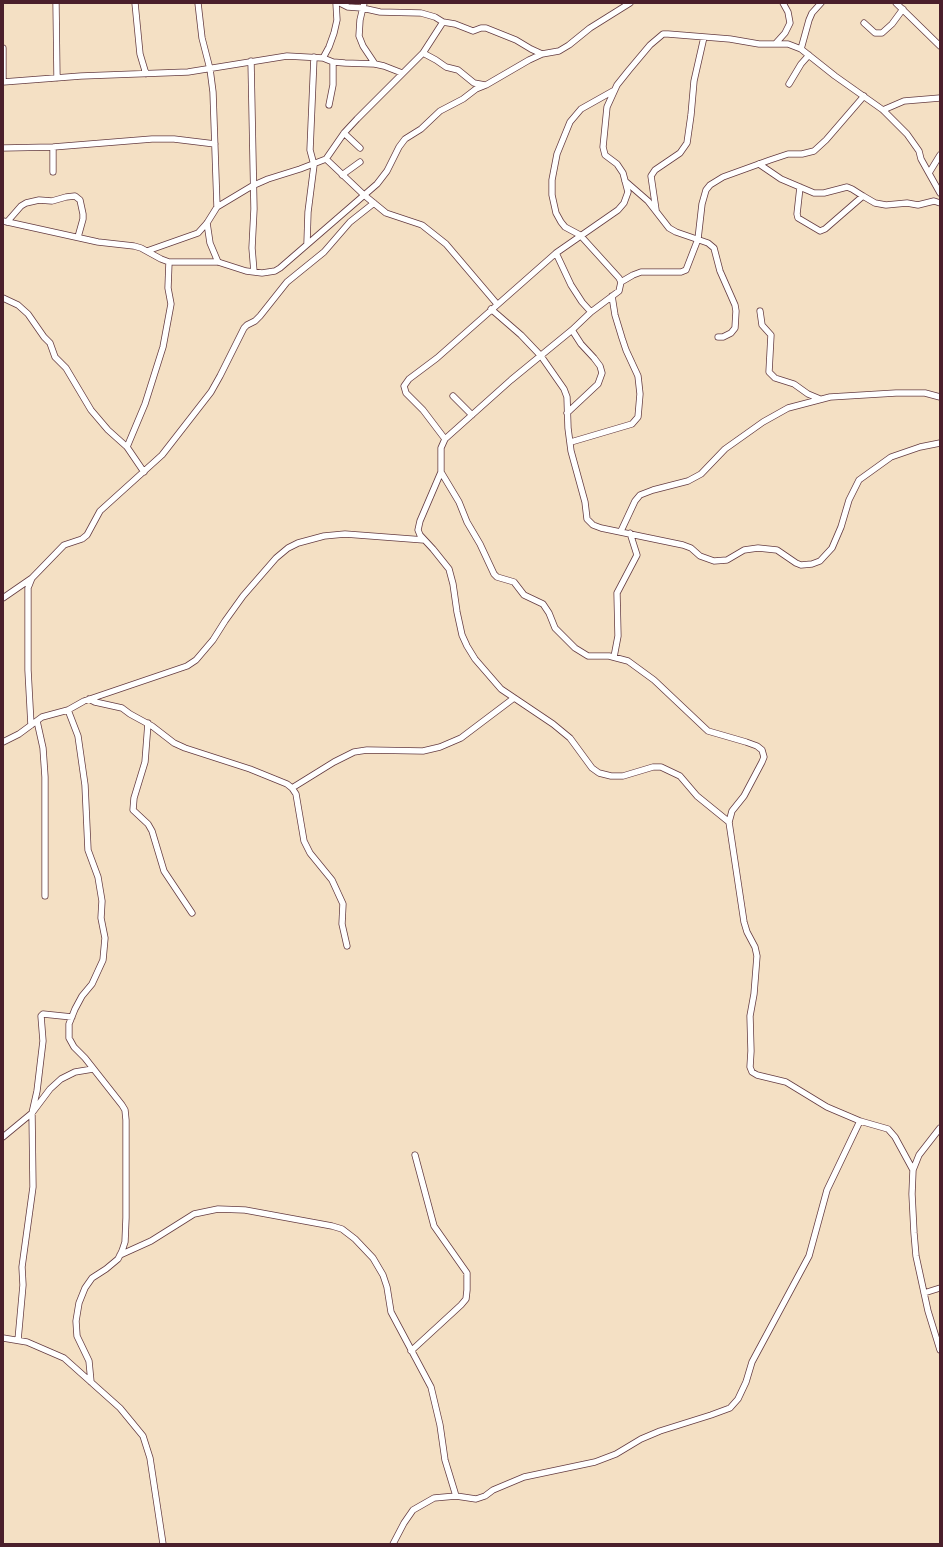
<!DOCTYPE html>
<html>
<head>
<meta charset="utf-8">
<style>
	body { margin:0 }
	#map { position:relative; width:943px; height:1547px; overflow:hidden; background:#f4e0c4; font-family:"Libre Bodoni",serif }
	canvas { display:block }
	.frame { position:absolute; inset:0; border:4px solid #4a1f2b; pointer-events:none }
</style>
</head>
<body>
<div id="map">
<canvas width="943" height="1547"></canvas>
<div class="frame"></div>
</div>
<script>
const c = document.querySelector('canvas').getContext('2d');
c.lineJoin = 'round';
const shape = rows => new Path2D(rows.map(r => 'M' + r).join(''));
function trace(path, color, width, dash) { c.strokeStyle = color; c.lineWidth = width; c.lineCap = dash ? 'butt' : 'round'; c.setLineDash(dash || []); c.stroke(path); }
const minor = shape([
	[56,3,57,78],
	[135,3,140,54,146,74],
	[198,3,202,38,210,69,213,92,217,207],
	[340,3,348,7,362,8,380,12,421,13,435,17,443,22],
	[364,3,360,20,359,36,363,46,375,64],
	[896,3,940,46],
	[864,23,875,33,882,33,892,24,903,9],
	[776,43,785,33,790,23,788,12,783,3],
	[3,48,3,82],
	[801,49,809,20,812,13,821,3],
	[423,53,436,60,446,67,458,70,474,83,485,85],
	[323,58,329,47,334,33,337,20,336,3],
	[251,61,254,209,252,248,254,272],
	[3,82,81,76,188,72,287,56,323,58,333,62,345,63,375,64,384,66,402,73],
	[789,84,801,64,809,55],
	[329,105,333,85,333,62],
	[883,110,904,101,940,98],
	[344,133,360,148],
	[53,147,53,172],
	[3,148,53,147,152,139,174,139,215,144],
	[326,159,364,195,386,213,422,225,446,244,497,304],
	[759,164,781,179,814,193,824,193,847,187,852,189,863,196,875,203,886,205,907,203,918,205,934,201,940,203],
	[929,173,940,155],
	[342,175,360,162],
	[625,181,648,201,669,228,676,232,708,243,714,248,720,271,735,305,736,311,735,328,731,333,723,337,718,337],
	[800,187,797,214,798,218,820,231,825,229,863,196],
	[656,210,651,176,655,170,680,153,687,143,691,115,694,81,704,37],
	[3,221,98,242,134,246,141,248,161,259,169,262,218,262,246,271,262,273,275,271,280,268,377,184,387,171,399,147,405,139,421,129,440,111,463,99,476,89,486,85,529,60,542,54,559,51,569,45,590,28,630,3],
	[7,222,21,206,26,203,39,200,52,201,66,197,75,196,80,200,83,214,83,219,78,237],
	[207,223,210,243,218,262],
	[307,243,308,212,314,165,310,150,314,57],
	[147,251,198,233,207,223,217,207,252,186,268,179,300,169,326,159,344,133,357,119,423,53,443,22,455,24,473,31,481,28,486,28,516,40,531,49,542,54],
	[556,253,571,285,582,302,591,312],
	[621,282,633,275,641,272,681,272,686,270,698,239,702,204,706,190,710,185,723,177,770,160,788,154,802,154,814,151,826,140,864,96],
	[3,298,18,305,28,314,44,337,50,343,55,357,66,368,91,410,108,430,127,447,144,472],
	[491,309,521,335,541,356,564,389,567,397,568,428,571,451,585,502,587,519,593,525,601,528,683,545,691,548,700,556,714,561,727,560,744,550,758,548,777,550,796,563,801,565,812,564,820,561,832,548,841,527,849,500,859,480,891,457,920,447,940,443],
	[760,311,762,325,771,335,769,372,775,378,794,384,808,394,820,399],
	[453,396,472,415],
	[567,413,598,384,602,373,600,366,594,358,581,344,572,330],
	[445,439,511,380,572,330,591,312,619,291,621,282,619,278,580,235,565,227,561,222,556,213,552,195,552,180,557,154,570,122,581,109,613,91],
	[571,442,632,424,638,417,640,394,638,376,626,350,622,338,615,315,612,296],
	[127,447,145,404,163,347,171,304,168,288,169,262],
	[441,472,459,502,467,522,480,544,494,574,497,577,514,582,524,595,543,604,549,613,555,628,575,648,588,656,609,656,628,661,654,680,708,731,746,742,757,746,762,750,764,757,762,762,744,796,732,811,729,822,744,922,747,932,755,947,757,956,754,994,750,1016,751,1051,750,1067,752,1072,757,1075,786,1082,827,1107,860,1121,888,1129,895,1137,913,1170],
	[621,531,635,501,640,495,653,490,688,481,701,474,725,449,763,422,788,408,830,397,896,393,925,393,940,397],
	[3,598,32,578],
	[614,657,618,636,617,593,637,555,630,533],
	[89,699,95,702,122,708,130,714,152,726,174,743,185,748,250,769,287,784,292,788,296,794,304,841,310,853,332,880,343,904,342,924,347,946],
	[68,710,78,736,85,785,88,850,98,877,102,901,101,918,105,938,103,960,92,984,82,996,75,1009,69,1024,69,1038,74,1047,85,1058,122,1105,125,1110,126,1120,126,1218,125,1242,122,1251,118,1259,106,1269,92,1278,85,1288,79,1303,76,1321,77,1336,89,1361,91,1382],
	[37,721,43,748,45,777,45,896],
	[148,723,145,762,134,798,133,810,148,824,152,831,164,871,192,913],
	[31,725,28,670,28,588,32,578,64,545,82,539,87,535,100,511,162,455,211,392,220,376,244,328,247,325,255,321,260,316,287,282,324,252,350,222,374,203],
	[3,742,19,734,42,717,68,710,84,701,187,666,196,660,213,640,225,621,243,596,276,558,288,548,298,543,324,536,345,534,424,540],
	[292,788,334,762,354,752,367,750,423,751,440,747,461,738,514,698],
	[729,822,697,796,680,776,661,767,653,767,623,776,611,776,599,773,592,768,570,738,553,724,501,689,475,659,467,646,462,635,457,612,453,584,449,569,433,549,420,535,418,530,420,521,441,472,441,448,445,439,423,410,406,393,404,386,409,379,437,358,556,253,618,210,624,203,628,192,623,173,617,164,605,155,603,147,607,107,617,85,629,70,650,45,663,34,668,34,730,39,759,44,788,44,801,49,835,76,883,110,907,134,919,151,921,159,940,193],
	[940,1128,919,1155,913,1170,912,1194,914,1233,916,1256,928,1311,940,1350],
	[3,1137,32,1113,50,1089,61,1079,75,1072,93,1069],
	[120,1255,151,1241,194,1214,218,1209,245,1210,332,1226,342,1229,355,1239,373,1258,383,1275,387,1287,391,1312,431,1387,440,1425,445,1460,456,1496],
	[924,1293,940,1288],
	[3,1338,27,1342,64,1358,120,1408,143,1436,150,1458,163,1544],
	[18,1340,23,1285,22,1267,33,1187,32,1113,37,1091,43,1041,41,1016,43,1014,72,1017],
	[411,1351,461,1305,466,1299,467,1290,467,1273,434,1226,415,1155],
	[393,1544,404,1523,413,1510,434,1498,456,1496,476,1499,485,1496,493,1490,524,1477,595,1462,616,1454,641,1439,660,1431,711,1415,730,1408,738,1399,746,1382,752,1362,809,1256,827,1190,860,1121]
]);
trace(minor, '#643c42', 7);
trace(minor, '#fff', 5.5);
</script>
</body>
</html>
